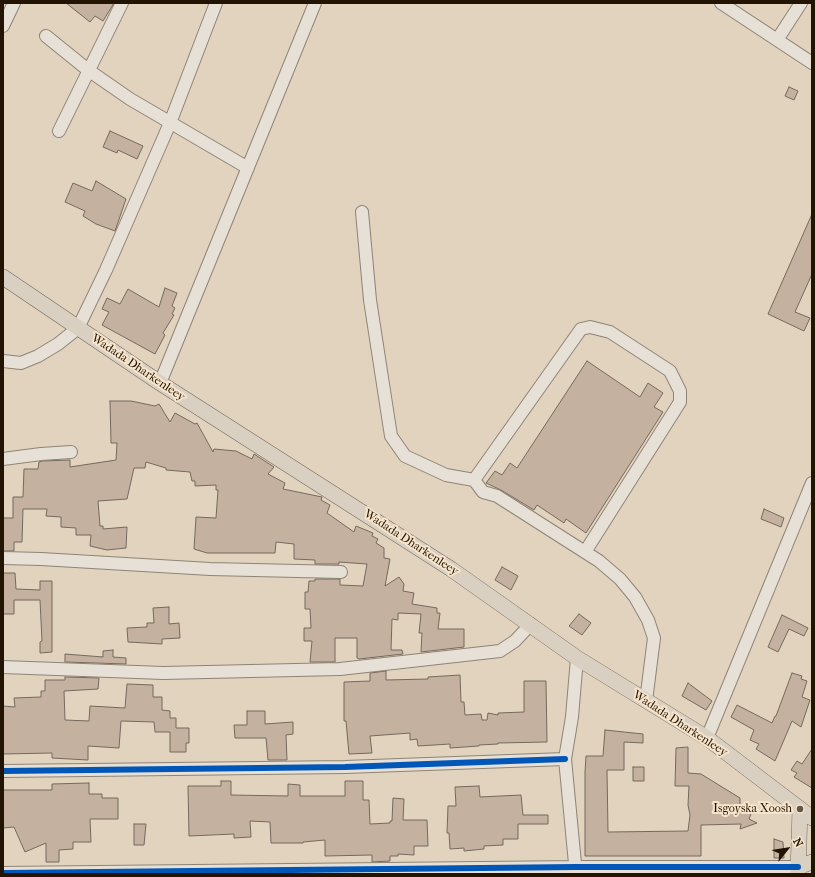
<!DOCTYPE html>
<html>
<head>
<meta charset="utf-8">
<style>
	body { margin:0 }
	#map { position:relative; width:815px; height:877px; overflow:hidden; background:#e2d3bf; font-family:"IM FELL French Canon",serif }
	canvas { display:block }
	.frame { position:absolute; inset:0; border:4px solid #221302; pointer-events:none }
	.north { position:absolute; left:767px; top:829px; width:40px; height:40px; -webkit-text-stroke:3px #f6e4cc; paint-order:stroke; rotate:60deg; font-size:11px; font-weight:700; line-height:16px; text-align:center; color:#221302 }
	.north::after { content:''; display:block; margin:auto; width:14px; height:18px; background:#221302; clip-path:polygon(50% 0,100% 100%,50% 72%,0 100%) }
</style>
</head>
<body>
<div id="map">
<canvas width="815" height="877"></canvas>
<div class="frame"></div>
<div class="north">N</div>
</div>
<script>
const c = document.querySelector('canvas').getContext('2d');
c.lineJoin = 'round';
function fillPath(path, color) { c.fillStyle = color; c.fill(path, 'evenodd'); }
const shape = rows => new Path2D(rows.map(r => 'M' + r).join(''));
function trace(path, color, width, dash) { c.strokeStyle = color; c.lineWidth = width; c.lineCap = dash ? 'butt' : 'round'; c.setLineDash(dash || []); c.stroke(path); }
function drawText(font, color, halo, rows, align = 'center') {
  c.font = font + ' "IM FELL French Canon",serif'; c.lineWidth = 4; c.setLineDash([]); c.textBaseline = 'middle'; c.strokeStyle = halo; c.fillStyle = color; for (const [text, x, y, turn = 0] of rows) {
    c.save(); c.translate(x, y); c.rotate((+turn || 0) * Math.PI / 180); c.textAlign = isNaN(turn) ? turn : align; if (halo) c.strokeText(text, 0, 0); c.fillText(text, 0, 0); c.restore();
  }
}
const building = shape([
	[66,3,114,3,103,21,95,16,90,22,66,3],
	[789,87,798,91,794,100,785,96,789,87],
	[110,131,143,146,137,159,118,150,117,153,103,147,110,131],
	[96,181,126,199,115,231,96,224,83,216,85,211,65,202,73,183,92,191,96,181],
	[812,214,812,274,795,312,810,318,804,331,768,314,812,214],
	[165,288,177,293,172,306,175,308,172,314,174,315,163,333,165,335,155,354,102,325,109,312,102,309,107,298,120,304,128,289,159,307,165,288],
	[587,361,640,397,648,383,663,393,654,407,663,412,586,533,566,519,564,523,537,505,534,510,501,490,486,483,495,471,502,475,510,463,517,468,587,361],
	[110,401,131,401,155,406,159,404,170,422,175,413,195,424,197,423,213,452,214,449,236,451,252,459,254,454,274,467,268,474,285,483,283,489,322,497,321,500,330,505,327,513,354,532,356,526,373,533,372,536,378,539,376,543,384,548,384,558,390,559,385,586,399,577,404,584,403,591,414,593,412,604,437,608,437,613,440,613,438,629,464,629,464,647,421,652,422,633,419,633,421,614,398,613,398,620,392,619,391,650,402,650,403,654,359,659,357,658,357,638,335,638,335,662,310,662,312,641,304,641,304,628,311,628,310,609,305,609,305,592,308,592,309,581,315,581,315,579,340,579,340,585,363,586,367,564,339,562,339,564,315,564,315,560,294,559,294,544,276,542,275,553,207,553,194,549,196,517,216,518,218,490,216,490,216,485,195,486,195,481,192,481,190,472,166,470,166,468,146,462,145,468,134,468,127,499,98,501,100,526,103,526,103,529,127,527,126,548,107,550,90,546,91,535,76,535,76,528,61,527,61,517,46,516,47,509,23,509,22,542,14,542,14,551,3,551,3,518,13,518,13,497,23,497,24,469,38,469,39,462,42,461,70,460,70,467,116,460,117,443,111,443,110,401],
	[764,509,784,518,781,527,761,519,764,509],
	[502,567,518,576,511,590,495,580,502,567],
	[3,573,15,573,16,589,40,590,40,581,52,581,52,652,40,653,40,642,42,641,40,600,14,600,14,614,3,614,3,573],
	[169,607,169,624,179,623,180,638,162,639,162,644,128,642,127,628,147,627,147,623,154,623,153,608,169,607],
	[579,614,591,623,582,635,569,626,579,614],
	[782,615,808,628,804,636,789,629,778,652,768,647,782,615],
	[113,650,113,657,126,658,126,664,65,662,65,654,103,657,103,651,113,650],
	[386,671,386,680,428,679,428,677,460,675,461,702,464,702,465,715,481,714,482,720,487,720,488,713,498,715,498,713,524,712,524,681,546,681,547,742,498,743,498,744,479,745,479,746,450,748,450,744,418,746,417,739,410,740,410,733,370,736,372,753,349,754,346,721,344,721,344,682,370,681,370,673,386,671],
	[792,673,802,676,801,679,807,681,802,697,810,700,801,727,792,721,775,761,756,749,759,744,750,740,754,730,731,717,737,705,772,723,775,716,776,716,792,673],
	[65,677,99,678,98,689,64,691,65,720,89,721,90,706,125,708,127,684,153,685,153,697,162,697,162,710,170,711,170,718,176,718,176,728,189,728,189,743,186,743,186,752,170,752,170,732,155,732,154,722,121,721,119,748,88,746,88,760,52,758,52,753,3,754,3,706,15,707,14,698,41,697,41,691,45,691,45,680,65,680,65,677],
	[688,683,712,701,706,710,682,696,688,683],
	[247,711,265,711,265,724,293,722,293,734,286,735,287,760,268,760,266,738,235,738,234,725,247,725,247,711],
	[605,730,643,734,643,743,624,742,624,770,607,770,608,832,688,831,690,815,688,805,689,786,675,786,676,748,688,747,688,773,701,774,740,798,740,811,753,809,749,819,757,823,740,829,741,824,701,825,701,856,585,856,585,772,586,756,603,756,605,730],
	[812,749,812,788,794,777,797,773,791,770,797,761,802,764,812,749],
	[633,767,644,767,644,781,633,781,633,767],
	[221,781,231,781,231,795,288,796,288,784,300,785,300,796,345,796,345,781,363,781,363,800,369,800,370,824,390,823,390,821,392,821,393,798,404,799,403,820,427,820,428,846,414,846,414,855,398,854,398,856,390,856,390,861,372,862,372,855,325,856,325,840,303,842,303,843,271,843,270,822,250,821,251,837,234,838,234,834,189,836,188,786,221,786,221,781],
	[89,783,89,794,102,794,102,798,118,798,118,819,90,819,91,842,73,842,73,849,59,850,59,862,46,862,46,843,25,852,14,827,3,828,3,790,52,790,52,784,89,783],
	[479,786,480,797,521,795,523,815,548,815,548,824,518,824,518,839,503,839,503,845,484,846,484,849,464,851,464,848,450,849,449,833,447,833,448,806,456,806,455,787,479,786],
	[134,824,146,824,144,845,134,845,134,824],
	[774,839,783,842,784,858,774,858,774,839]
]);
fillPath(building, '#c5b1a0');
trace(building, '#73695d', 1);
const minor = shape([
	[721,3,812,63],
	[3,26,14,3],
	[46,36,88,70,130,99,248,168],
	[777,40,801,3],
	[59,131,122,3],
	[362,212,370,300,391,436,405,456,446,475,474,480,483,492,497,496,599,561,620,579,635,597,648,620,654,638,646,701],
	[3,361,21,363,38,356,58,344,78,328,106,270,170,123,216,3],
	[160,383,315,3],
	[3,459,41,454,71,452],
	[474,480,581,329,590,327,610,332,670,371,680,391,680,402,585,552],
	[3,558,41,559,210,569,341,572],
	[3,667,163,673,340,669,500,651,515,641,531,624],
	[707,738,812,483],
	[3,771,345,767,565,759],
	[3,873,577,867,798,867],
	[576,874,565,759,572,717,577,658]
]);
const major = shape([
	[3,277,160,383,451,569,577,658,707,738,812,818],
	[798,867,812,862],
	[798,874,800,809]
]);
trace(minor, '#8e8476', 14);
trace(major, '#73695d', 16);
trace(minor, '#e7e0d6', 12);
trace(major, '#dad0c1', 15);
trace(shape([
	[3,771,345,767,565,759],
	[3,873,577,867,798,867]
]), '#0057b8', 6);
for (const [x, y, r, color] of [
	[800,809,4,"#655644"]
]) { const dot = new Path2D(); dot.arc(x, y, r, 0, 2 * Math.PI); c.fillStyle = color; c.fill(dot); trace(dot, '#f6e4cc', 1.5); }
drawText('12px', '#221302', '#f6e4cc', [
	["Wadada Dharkenleey",138,368,34],
	["Wadada Dharkenleey",411,543,33],
	["Wadada Dharkenleey",680,724,33]
]);
drawText('12px', '#221302', '#f6e4cc', [
	["Isgoyska Xoosh",792,809]
], 'right');
</script>
</body>
</html>
